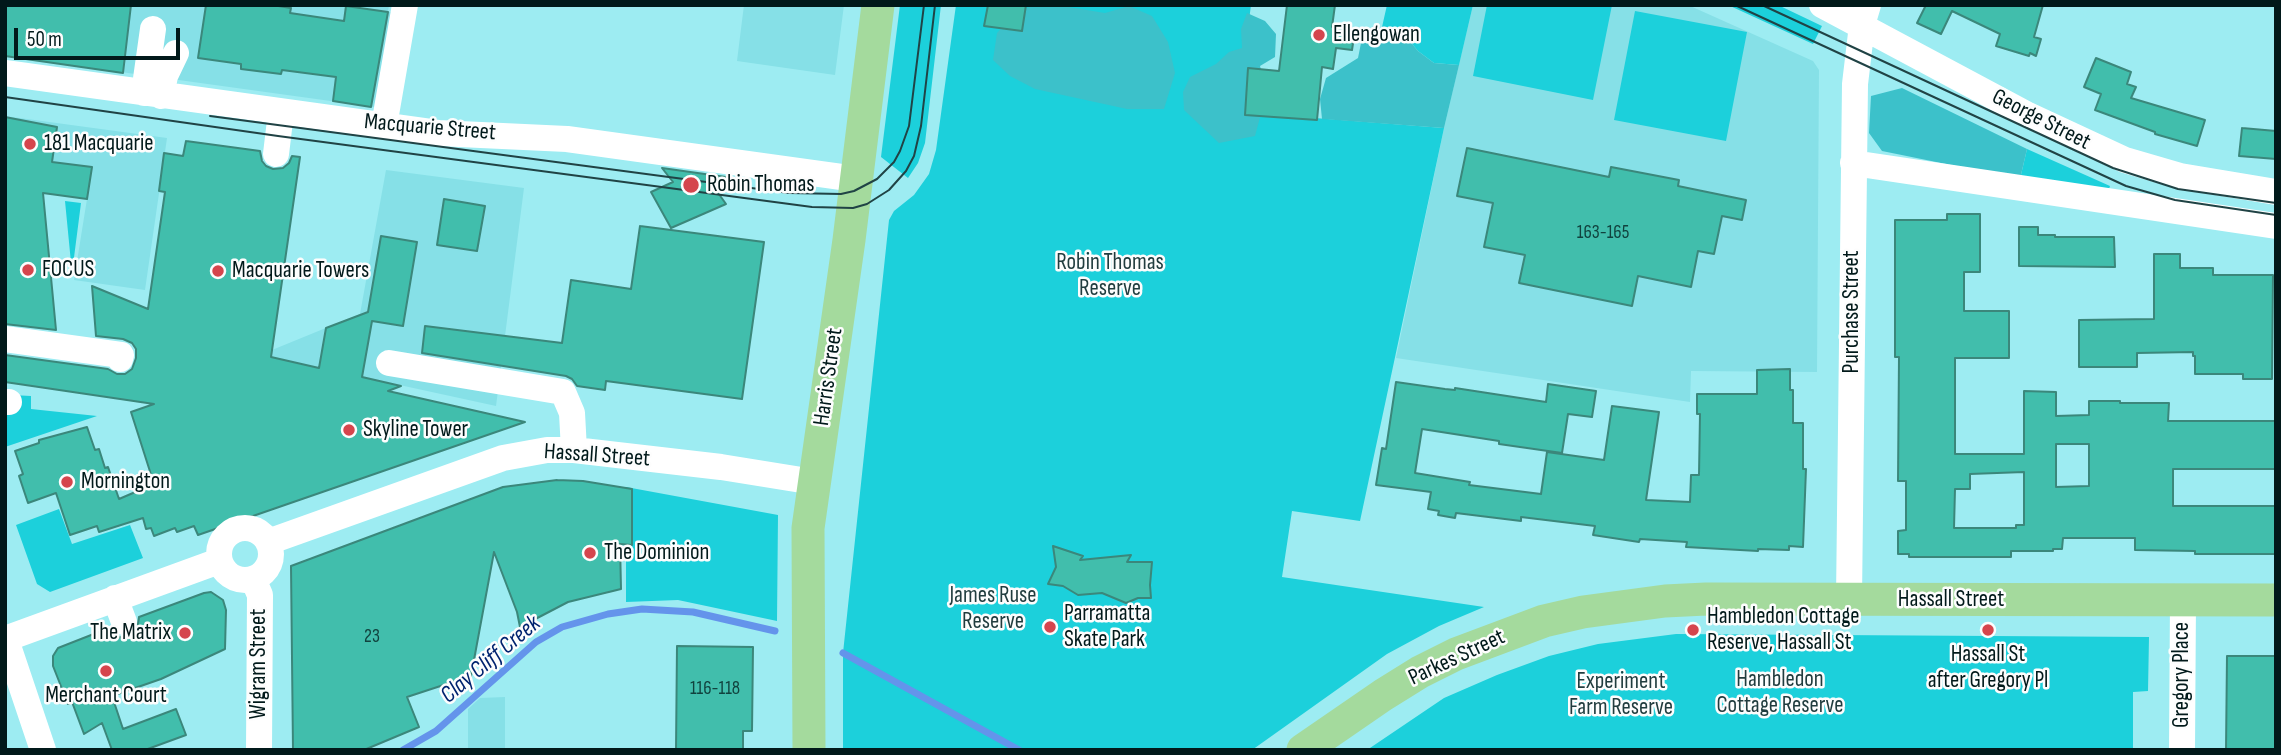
<!DOCTYPE html>
<html>
<head>
<meta charset="utf-8">
<style>
	body { margin:0 }
	#map { position:relative; width:2281px; height:755px; overflow:hidden; background:#9decf2; font-family:"Sofia Sans Condensed",sans-serif }
	canvas { display:block }
	.frame { position:absolute; inset:0; border:7px solid #01191a; pointer-events:none }
	.scale { position:absolute; left:14px; top:28px; width:166px; height:32px; box-sizing:border-box; border:4px solid #01191a; border-top:0; padding-left:9px; font-size:21px; line-height:24px; white-space:nowrap; color:#01191a; -webkit-text-stroke:5px #fdfdfd; paint-order:stroke }
</style>
</head>
<body>
<div id="map">
<canvas width="2281" height="755"></canvas>
<div class="frame"></div>
<div class="scale">50 m</div>
</div>
<script>
const c = document.querySelector('canvas').getContext('2d');
c.lineJoin = 'round';
function fillPath(path, color) { c.fillStyle = color; c.fill(path, 'evenodd'); }
const shape = rows => new Path2D(rows.map(r => 'M' + r).join(''));
function trace(path, color, width, dash) { c.strokeStyle = color; c.lineWidth = width; c.lineCap = dash ? 'butt' : 'round'; c.setLineDash(dash || []); c.stroke(path); }
function drawText(font, color, halo, rows, align = 'center') {
  c.font = font + ' "Sofia Sans Condensed",sans-serif'; c.lineWidth = 5; c.setLineDash([]); c.textBaseline = 'middle'; c.strokeStyle = halo; c.fillStyle = color; for (const [text, x, y, turn = 0] of rows) {
    c.save(); c.translate(x, y); c.rotate((+turn || 0) * Math.PI / 180); c.textAlign = isNaN(turn) ? turn : align; if (halo) c.strokeText(text, 0, 0); c.fillText(text, 0, 0); c.restore();
  }
}
fillPath(shape([
	[5,5,389,5,388,12,392,12,374,107,5,56],
	[744,5,844,5,835,75,737,61],
	[1473,5,1688,5,1813,61,1819,70,1817,372,1691,371,1690,402,1396,358,1444,128],
	[5,116,167,138,145,290,74,280,87,199,5,188],
	[386,170,524,188,496,406,271,357,272,350,360,314],
	[505,697,505,750,468,750,468,709,480,698]
]), '#86e0e7');
fillPath(shape([
	[900,5,941,5,925,143,918,163,908,178,881,157],
	[956,5,1251,5,1237,112,1444,128,1360,521,1292,511,1282,577,1484,607,1439,626,1387,654,1252,750,843,750,843,653,889,220,894,211,914,195,929,174,936,150],
	[1387,5,1473,5,1459,65,1434,63,1418,51,1402,32,1382,27],
	[1487,5,1612,5,1593,100,1473,76],
	[1728,5,1778,5,1822,26,1813,44],
	[1635,11,1747,32,1726,141,1614,120],
	[2027,149,2110,186,2108,192,2020,179],
	[65,201,81,203,72,273],
	[12,395,31,396,31,409,97,416,5,447,5,414],
	[626,487,778,515,777,621,678,600,626,602],
	[59,509,72,544,130,525,143,558,50,592,37,584,16,525],
	[1676,634,2149,637,2148,691,2133,692,2133,750,1367,750,1444,698,1497,675,1549,656,1598,644]
]), '#1cd0db');
fillPath(shape([
	[1032,5,1056,5,1105,13,1129,6,1152,16,1168,42,1175,73,1164,109,1127,109,1035,89,1010,76,993,60,997,33,1013,16],
	[1247,13,1265,21,1276,34,1275,57,1260,66,1265,83,1262,110,1255,136,1219,143,1184,110,1183,92,1190,77,1216,64,1229,52,1242,48,1241,29],
	[1382,27,1402,32,1418,51,1434,63,1459,65,1444,128,1322,119,1320,99,1326,78,1358,58,1361,43,1368,34],
	[1902,88,2027,149,2020,179,1882,151,1869,133,1871,96]
]), '#3cc1ca');
trace(shape([
	[843,653,1019,750],
	[403,750,436,731,536,642,562,627,608,614,642,609,693,612,775,631]
]), '#6494eb', 7);
const building = shape([
	[5,5,131,5,123,73,5,56,5,5],
	[206,5,272,5,291,8,290,13,344,21,346,6,388,12,371,107,333,101,336,77,282,70,281,74,241,69,241,64,198,58,206,5],
	[988,5,1026,5,1022,31,984,26,988,5],
	[1287,5,1335,5,1332,27,1355,30,1352,50,1336,48,1333,69,1322,67,1317,120,1245,115,1248,68,1279,71,1287,5],
	[1926,5,2043,5,2034,37,2041,39,2036,56,2030,53,2029,56,1996,46,2000,34,1952,11,1941,34,1917,23,1926,5],
	[2096,58,2131,72,2127,84,2136,87,2131,98,2205,120,2197,146,2155,134,2155,132,2095,110,2101,94,2084,87,2096,58],
	[5,117,57,127,52,162,92,167,87,199,43,193,56,330,5,324,5,117],
	[2242,128,2276,131,2276,159,2239,156,2242,128],
	[186,141,260,151,262,161,266,166,273,169,283,168,289,163,292,156,300,157,271,357,319,368,326,328,368,312,381,236,417,242,403,326,372,321,362,377,401,386,388,391,525,422,198,535,194,526,177,532,175,528,154,536,151,528,146,529,143,518,99,532,97,526,70,535,56,493,28,503,19,476,23,474,15,451,39,443,39,440,87,427,95,450,99,449,105,468,108,467,119,499,154,484,131,412,154,404,5,382,5,355,108,369,117,374,125,374,132,369,136,358,136,349,132,343,123,339,96,336,92,286,148,309,165,192,159,191,164,153,183,156,186,141],
	[1467,148,1609,177,1611,167,1679,180,1678,186,1746,200,1742,220,1722,216,1714,254,1698,251,1691,287,1638,276,1632,306,1519,283,1525,255,1484,247,1493,203,1457,196,1467,148],
	[662,168,726,177,711,183,726,204,671,228,651,192,673,182,662,168],
	[444,199,485,206,477,251,437,245,444,199],
	[1947,214,1980,214,1980,272,1964,272,1964,311,2009,311,2009,358,1955,358,1955,454,2024,454,2024,391,2056,392,2056,416,2089,415,2089,401,2120,401,2120,403,2169,403,2168,421,2275,421,2275,469,2173,469,2173,506,2276,506,2276,554,2195,554,2195,551,2135,550,2135,538,2063,538,2062,549,2053,549,2053,551,2011,551,2011,557,1909,557,1909,554,1898,554,1898,531,1906,530,1906,481,1898,481,1899,357,1895,357,1895,220,1947,220,1947,214],
	[2056,444,2089,444,2089,486,2056,487,2056,444],
	[2024,472,2024,525,2016,525,2016,528,1954,528,1955,489,1970,489,1970,474,2024,472],
	[640,226,764,242,742,399,606,381,605,390,577,386,572,379,566,376,422,353,425,326,562,343,571,280,631,289,640,226],
	[2019,227,2038,227,2038,235,2055,235,2055,237,2114,237,2115,267,2019,266,2019,227],
	[2154,254,2180,254,2180,268,2213,268,2213,275,2273,275,2272,379,2243,379,2243,374,2195,374,2195,356,2193,356,2193,352,2137,353,2137,367,2079,367,2079,320,2154,319,2154,254],
	[1790,369,1790,390,1793,390,1793,423,1803,423,1803,469,1806,469,1803,547,1789,546,1789,550,1758,549,1758,551,1686,547,1687,542,1640,539,1639,542,1593,535,1595,526,1521,517,1521,521,1456,513,1455,518,1438,515,1439,511,1428,509,1431,492,1376,485,1382,448,1386,449,1396,382,1445,389,1455,390,1455,388,1546,402,1548,384,1596,391,1592,417,1568,414,1562,453,1499,444,1499,441,1422,429,1415,473,1470,482,1469,485,1541,494,1547,452,1604,460,1612,406,1659,412,1646,500,1690,502,1691,475,1699,475,1700,414,1697,414,1697,394,1757,394,1757,370,1790,369],
	[557,480,583,481,632,489,632,545,620,544,621,589,568,602,520,627,517,612,494,552,471,676,407,697,419,727,364,750,293,750,291,566,503,487,557,480],
	[1053,546,1083,556,1080,560,1131,555,1127,562,1152,562,1150,585,1151,598,1138,598,1126,603,1102,593,1078,595,1063,586,1048,584,1056,567,1053,546],
	[211,592,223,600,226,610,225,649,161,679,112,696,123,729,176,709,186,735,145,750,112,750,102,723,84,734,72,702,68,704,53,666,53,656,58,648,109,628,115,635,122,638,129,637,137,631,139,617,204,593,211,592],
	[677,646,753,647,752,731,743,731,743,750,676,750,677,646],
	[2227,656,2276,656,2276,750,2226,750,2227,656]
]);
fillPath(building, '#41beac');
trace(building, '#3b877b', 2);
trace(shape([
	[1822,5,2026,114,2125,160,2180,176,2276,192],
	[5,73,438,133,567,139,856,179],
	[144,93,153,29],
	[161,96,165,76,176,53],
	[384,126,405,5],
	[276,154,281,112],
	[1853,163,2276,226],
	[5,339,121,355,120,359],
	[389,363,563,392,572,413,574,450],
	[5,402,9,402],
	'219 554a26 26 0 1 1 52 0a26 26 0 1 1-52 0Z',
	[268,542,503,458,547,450,574,450,721,467,814,482],
	[253,579,260,595,259,750],
	[115,598,124,622],
	[1849,599,1855,84,1862,25,1868,5],
	[5,637,43,750],
	[5,639,219,561],
	[2182,750,2183,600]
]), '#fff', 26);
trace(shape([
	[809,750,808,528,849,240,878,5],
	[1303,750,1383,695,1420,672,1456,654,1544,621,1583,612,1665,601,1706,599,2276,600]
]), '#a4da9d', 33);
trace(shape([
	[1735,5,2126,186,2175,200,2276,215],
	[1762,5,2113,168,2178,189,2276,203],
	[5,97,278,136,812,207,853,208,867,204,889,190,906,171,914,156,921,126,935,5],
	[210,116,789,193,841,194,854,191,877,179,894,162,900,151,909,126,911,110,924,5]
]), '#204345', 2);
for (const [x, y, r, color] of [
	[1319,35,7,"#d5454d"],
	[30,144,7,"#d5454d"],
	[691,185,9,"#d5454d"],
	[28,270,7,"#d5454d"],
	[218,271,7,"#d5454d"],
	[349,430,7,"#d5454d"],
	[67,482,7,"#d5454d"],
	[590,553,7,"#d5454d"],
	[1050,627,7,"#d5454d"],
	[1693,630,7,"#d5454d"],
	[1988,630,7,"#d5454d"],
	[185,633,7,"#d5454d"],
	[106,671,7,"#d5454d"]
]) { const dot = new Path2D(); dot.arc(x, y, r, 0, 2 * Math.PI); c.fillStyle = color; c.fill(dot); trace(dot, '#fdfdfd', 2.5); }
drawText('19px', '#11423e', null, [
	["163-165",1603,233],
	["23",372,637],
	["116-118",715,689]
]);
drawText('23px', '#01191a', '#fdfdfd', [
	["Ellengowan",1333,35],
	["181 Macquarie",44,144],
	["Robin Thomas",707,185],
	["FOCUS",42,270],
	["Macquarie Towers",232,271],
	["Skyline Tower",363,430],
	["Mornington",81,482],
	["The Dominion",604,553],
	["Parramatta",1064,614],
	["Skate Park",1064,640],
	["Hambledon Cottage",1707,617],
	["Reserve, Hassall St",1707,643],
	["The Matrix",171,633,"right"],
	["Hassall St",1988,655,"center"],
	["after Gregory Pl",1988,681,"center"],
	["Merchant Court",106,696,"center"]
], 'left');
drawText('23px', '#01191a', '#fdfdfd', [
	["George Street",2041,120,27],
	["Macquarie Street",430,128,5],
	["Purchase Street",1852,312,-90],
	["Harris Street",829,377,-82],
	["Hassall Street",597,456,4],
	["Hassall Street",1951,600],
	["Parkes Street",1457,658,-25],
	["Wigram Street",259,664,-90],
	["Gregory Place",2182,675,-90]
]);
drawText('23px', '#213d3f', '#fdfdfd', [
	["Robin Thomas",1110,263],
	["Reserve",1110,289],
	["James Ruse",993,596],
	["Reserve",993,622],
	["Hambledon",1780,680],
	["Cottage Reserve",1780,706],
	["Experiment",1621,682],
	["Farm Reserve",1621,708]
]);
drawText('italic 24px', '#00236f', '#fdfdfd', [
	["Clay Cliff Creek",491,660,-40]
]);
</script>
</body>
</html>
